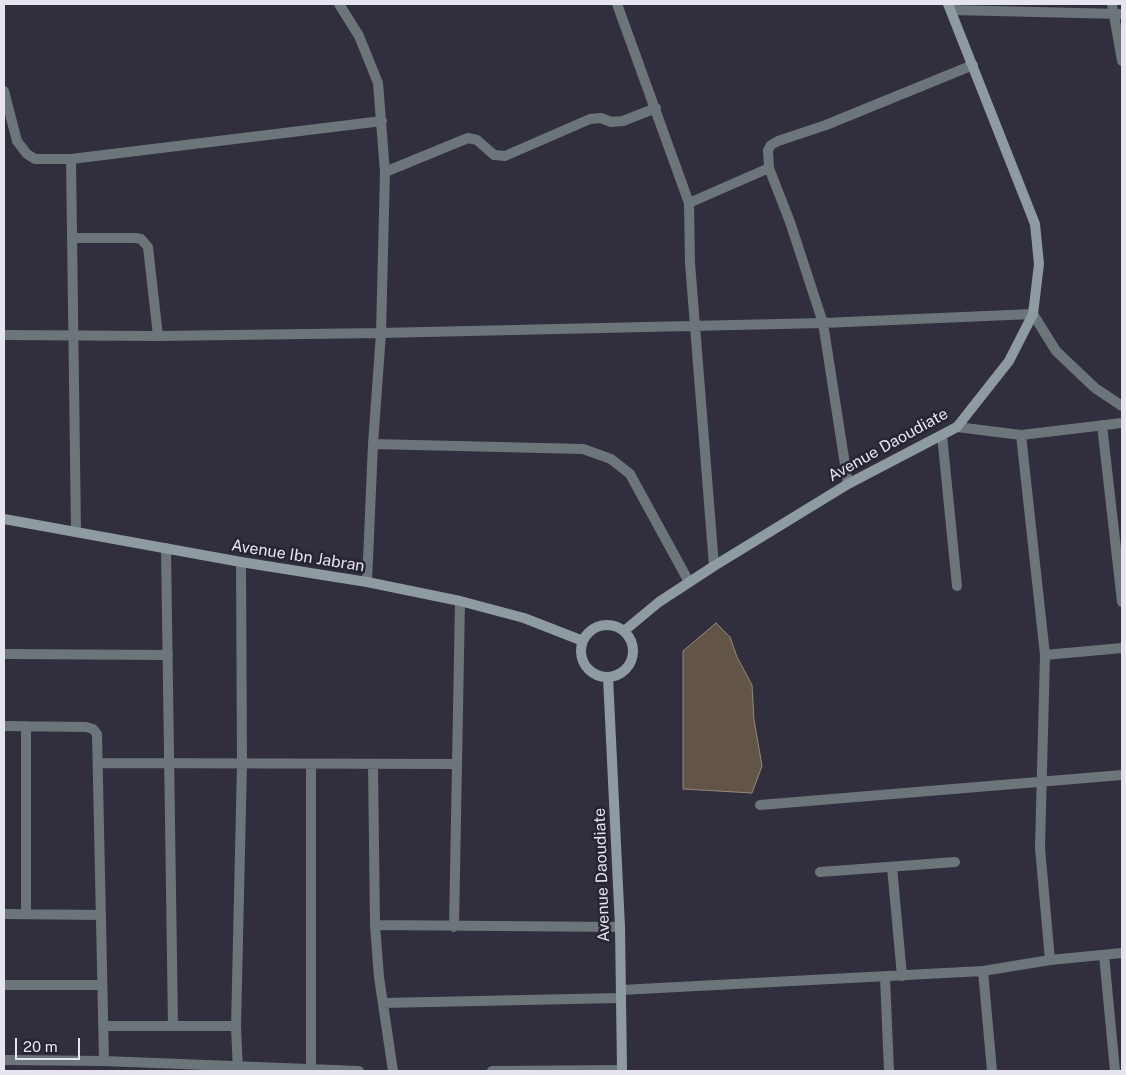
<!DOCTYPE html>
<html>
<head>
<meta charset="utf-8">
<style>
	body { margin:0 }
	#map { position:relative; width:1126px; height:1075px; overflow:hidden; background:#312e3d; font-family:"Public Sans",sans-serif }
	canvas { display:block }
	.frame { position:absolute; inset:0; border:5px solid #e6e5ef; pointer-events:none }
	.scale { position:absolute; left:15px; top:1038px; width:65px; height:22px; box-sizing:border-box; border:2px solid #e6e5ef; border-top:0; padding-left:6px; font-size:15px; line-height:18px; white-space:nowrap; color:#e6e5ef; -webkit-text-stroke:4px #272433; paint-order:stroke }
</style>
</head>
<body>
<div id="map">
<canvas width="1126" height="1075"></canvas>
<div class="frame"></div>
<div class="scale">20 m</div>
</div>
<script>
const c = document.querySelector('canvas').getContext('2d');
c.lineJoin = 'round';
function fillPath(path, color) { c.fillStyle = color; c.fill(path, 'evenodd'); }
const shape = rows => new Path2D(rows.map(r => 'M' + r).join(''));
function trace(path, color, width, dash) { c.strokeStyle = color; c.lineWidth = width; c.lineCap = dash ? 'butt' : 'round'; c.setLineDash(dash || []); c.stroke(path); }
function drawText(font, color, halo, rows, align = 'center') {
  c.font = font + ' "Public Sans",sans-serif'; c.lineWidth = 5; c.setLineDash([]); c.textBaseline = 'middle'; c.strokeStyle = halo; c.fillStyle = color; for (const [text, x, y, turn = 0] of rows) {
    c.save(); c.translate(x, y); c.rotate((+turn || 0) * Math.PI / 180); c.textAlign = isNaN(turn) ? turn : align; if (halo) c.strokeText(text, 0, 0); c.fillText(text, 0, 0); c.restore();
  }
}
const building = shape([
	[716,623,730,637,737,657,752,685,754,720,762,766,752,793,683,789,683,651,716,623]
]);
fillPath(building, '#625548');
trace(building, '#95887a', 1);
trace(shape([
	[339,4,359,36,378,83,385,172,381,333,373,444,367,582],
	[617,4,689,203,690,263,714,566],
	[1112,4,1122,61],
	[951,10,1122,14],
	[4,91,17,141,27,154,35,159,71,159,382,121],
	[71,159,76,532],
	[385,172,468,138,477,140,494,155,505,156,590,119,601,118,611,122,623,121,656,108],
	[689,203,769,168],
	[72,238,135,238,141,239,148,247,158,336],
	[4,335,158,336,381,333,823,323,1033,314,1056,351,1095,388,1122,406],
	[1102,425,1122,602],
	[957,427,1021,435,1122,423],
	[942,435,957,586],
	[1021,435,1045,655,1040,848,1050,960],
	[373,444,583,449,611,459,630,474,689,582],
	[848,484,823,323,790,222,769,168,768,150,771,145,778,141,826,125,973,65],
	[166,548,173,1026],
	[4,654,168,655],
	[1045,655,1122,648],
	[4,726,86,727,93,729,97,734,104,1061],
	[26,726,26,914],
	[98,763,457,764],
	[311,764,311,1069],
	[373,765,375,925,379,977,393,1071],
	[760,805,1122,775],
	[892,867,902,976],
	[820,872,955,862],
	[4,914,101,915],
	[375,925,620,927],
	[454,927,460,601],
	[1104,955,1115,1071],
	[983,971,992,1071],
	[885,977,889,1071],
	[4,985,102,985],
	[621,990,983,971,1050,960,1122,953],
	[383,1003,621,998],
	[103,1026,236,1026],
	[4,1060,104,1061,359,1071],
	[238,1071,236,1026,242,764,241,562],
	[492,1071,622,1070]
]), '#6c7579', 10);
trace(shape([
	[4,519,241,562,367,582,460,601,524,618,583,641],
	'581 651a26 26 0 1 1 52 0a26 26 0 1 1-52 0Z',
	[624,631,659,602,714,566,848,484,957,427,1009,361,1033,314,1039,264,1035,224,948,4],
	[608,677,620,927,622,1071]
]), '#8e9ba1', 10);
drawText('16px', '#e6e5ef', '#272433', [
	["Avenue Daoudiate",888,445,-29],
	["Avenue Ibn Jabran",298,556,9],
	["Avenue Daoudiate",602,875,-92]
]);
</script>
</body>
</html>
